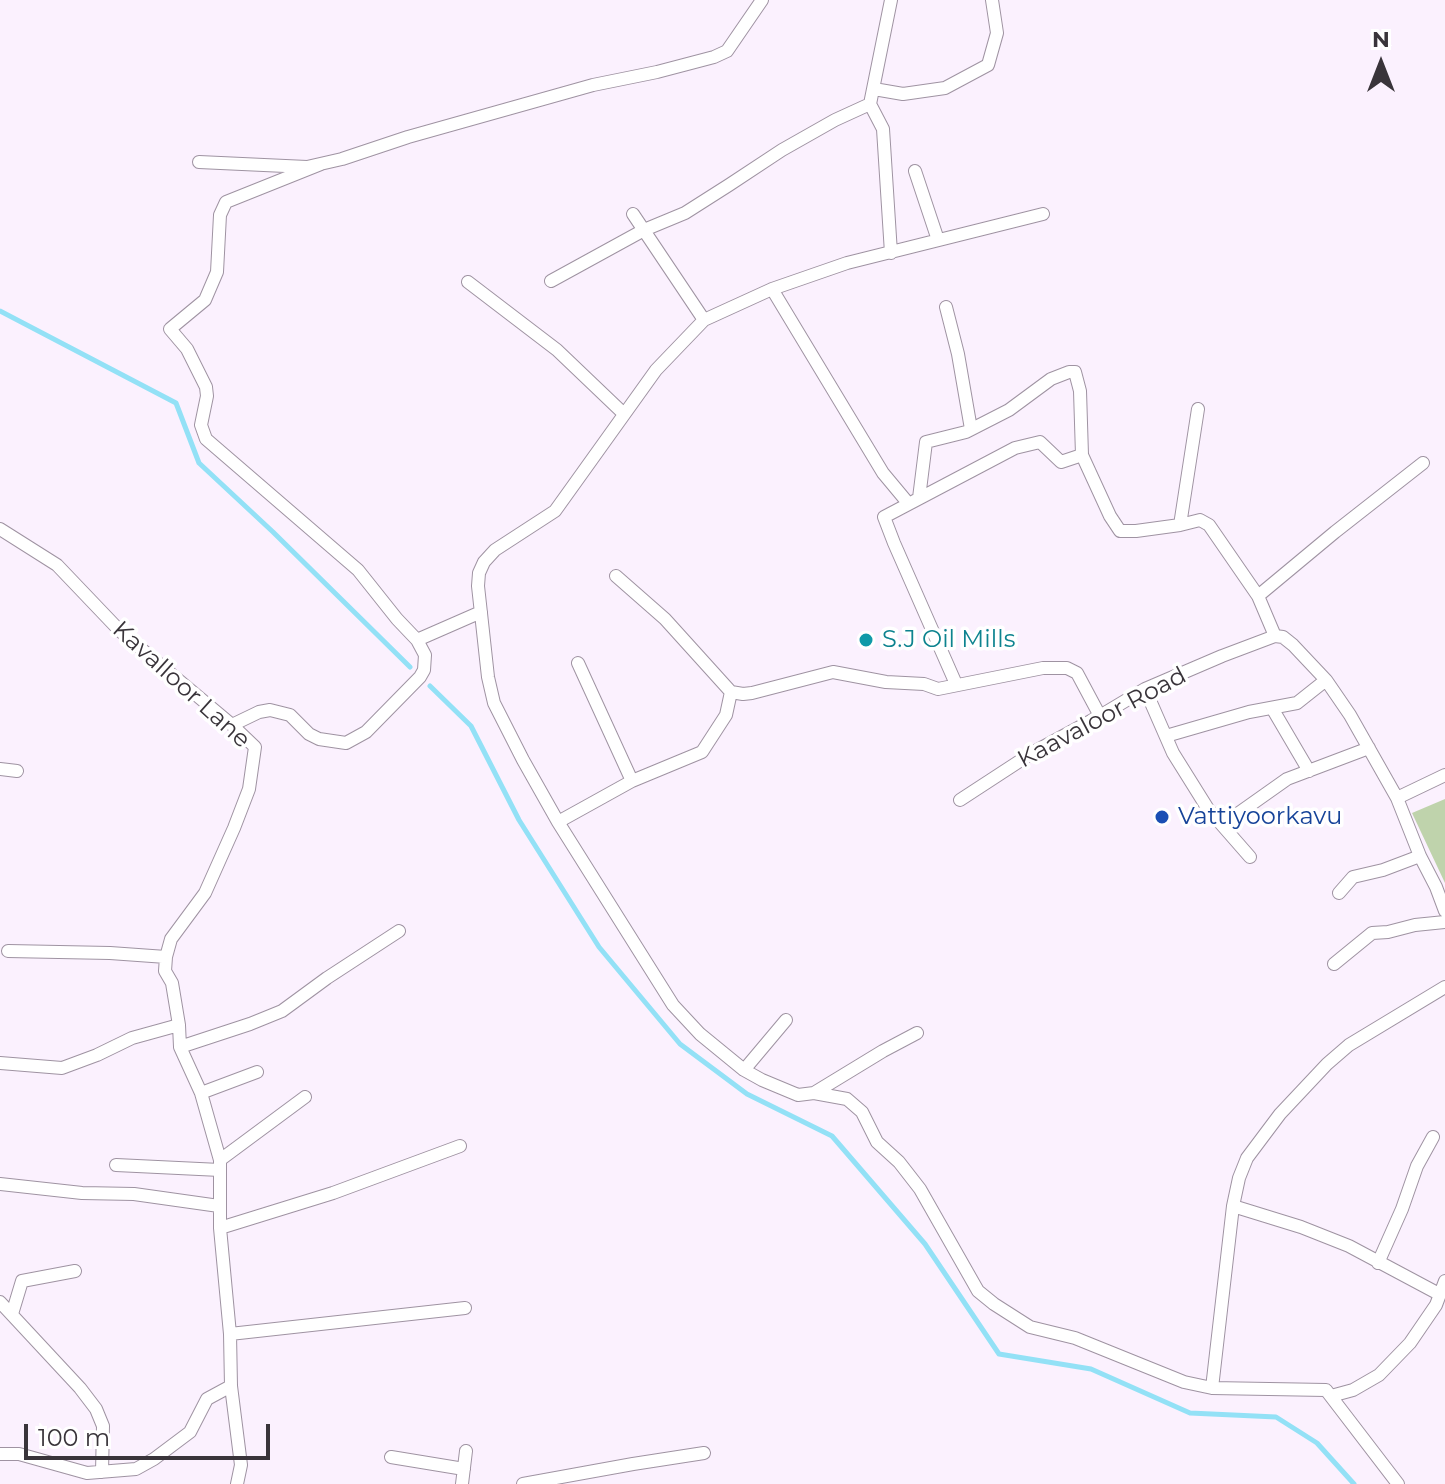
<!DOCTYPE html>
<html>
<head>
<meta charset="utf-8">
<style>
	body { margin:0 }
	#map { position:relative; width:1445px; height:1484px; overflow:hidden; background:#fbf1fe; font-family:Montserrat,sans-serif }
	canvas { display:block }
	.north { position:absolute; left:1341px; top:24px; width:80px; height:80px; -webkit-text-stroke:6px #fff; paint-order:stroke; rotate:0deg; font-size:22px; font-weight:700; line-height:32px; text-align:center; color:#39343a }
	.north::after { content:''; display:block; margin:auto; width:28px; height:36px; background:#39343a; clip-path:polygon(50% 0,100% 100%,50% 72%,0 100%) }
	.scale { position:absolute; left:24px; top:1424px; width:246px; height:36px; box-sizing:border-box; border:4px solid #39343a; border-top:0; padding-left:10px; font-size:24px; line-height:28px; white-space:nowrap; color:#39343a; -webkit-text-stroke:6px #fff; paint-order:stroke }
</style>
</head>
<body>
<div id="map">
<canvas width="1445" height="1484"></canvas>
<div class="north">N</div>
<div class="scale">100 m</div>
</div>
<script>
const c = document.querySelector('canvas').getContext('2d');
c.lineJoin = 'round';
function fillPath(path, color) { c.fillStyle = color; c.fill(path, 'evenodd'); }
const shape = rows => new Path2D(rows.map(r => 'M' + r).join(''));
function trace(path, color, width, dash) { c.strokeStyle = color; c.lineWidth = width; c.lineCap = dash ? 'butt' : 'round'; c.setLineDash(dash || []); c.stroke(path); }
function drawText(font, color, halo, rows, align = 'center') {
  c.font = font + ' Montserrat,sans-serif'; c.lineWidth = 7; c.setLineDash([]); c.textBaseline = 'middle'; c.strokeStyle = halo; c.fillStyle = color; for (const [text, x, y, turn = 0] of rows) {
    c.save(); c.translate(x, y); c.rotate((+turn || 0) * Math.PI / 180); c.textAlign = isNaN(turn) ? turn : align; if (halo) c.strokeText(text, 0, 0); c.fillText(text, 0, 0); c.restore();
  }
}
fillPath(shape([
	[1445,799,1445,883,1412,813]
]), '#bfd3ac');
trace(shape([
	[0,311,176,403,199,463,273,532,410,667],
	[430,686,471,726,519,820,599,947,680,1044,747,1094,832,1136,925,1244,999,1354,1091,1369,1190,1413,1276,1417,1317,1443,1354,1484]
]), '#93e1f6', 5);
const street = shape([
	[891,0,870,104,883,129,891,253],
	[874,89,903,94,945,88,988,65,997,33,992,0],
	[199,162,307,167,342,159,408,137,593,85,657,72,714,57,727,51,762,0],
	[915,171,938,240],
	[633,214,704,320],
	[1043,214,847,263,772,289,704,320,656,370,555,511,495,550,484,562,479,573,478,586,488,677,494,703,523,760,558,822,673,1005,700,1034,744,1070,762,1080,798,1095,814,1093,847,1099,862,1112,877,1142,899,1162,920,1189,978,1291,994,1304,1030,1327,1075,1338,1184,1382,1212,1388,1326,1390,1398,1484],
	[551,281,644,230,685,213,729,185,782,150,835,120,870,104],
	[468,282,557,350,624,414],
	[772,289,883,473,908,503],
	[946,307,958,354,971,429],
	[919,498,926,442,966,432,1009,410,1051,379,1069,372,1075,372,1080,391,1082,455],
	[1180,525,1198,409],
	[0,529,57,565,120,631,232,725,255,747,249,789,234,828,205,893,171,939,166,957,165,971,172,983,179,1025,180,1047,201,1093,220,1160,220,1228,230,1334,231,1386,241,1465,237,1484],
	[616,576,665,619,731,692,743,694,752,693,833,672,886,682,924,684,938,689,1043,668,1067,668,1077,673,1100,716],
	[1258,596,1335,532,1423,463],
	[417,640,481,612],
	[578,663,632,781],
	[956,684,894,543,884,517,1015,448,1040,442,1061,462,1082,455,1110,516,1120,531,1136,531,1180,525,1200,520,1209,525,1258,596,1275,636],
	[1145,689,1173,753,1208,809,1250,857],
	[1272,708,1309,771],
	[232,725,259,712,270,710,290,715,309,734,319,739,346,743,366,732,420,677,424,670,425,655,417,640,397,619,358,570,206,439,201,425,207,396,206,387,187,349,170,329,205,300,217,272,220,215,226,202,321,164],
	[1166,736,1249,712,1297,703,1326,680],
	[0,769,17,771],
	[1397,798,1420,856,1436,887,1445,911],
	[960,800,1032,753,1100,716,1145,689,1222,656,1275,636,1283,637,1293,645,1326,680,1350,715,1397,798,1445,775],
	[558,822,632,781,702,752,726,715,731,692],
	[1222,825,1287,779,1369,748],
	[1339,893,1353,877,1383,870,1420,856],
	[8,951,110,953,166,957],
	[1334,964,1372,933,1388,932,1415,925,1445,922],
	[180,1047,250,1024,282,1011,327,978,399,931],
	[0,1063,62,1068,97,1055,132,1038,179,1025],
	[744,1070,786,1020],
	[201,1093,257,1072],
	[814,1093,883,1051,917,1033],
	[220,1160,305,1097],
	[116,1165,220,1170],
	[0,1184,82,1193,134,1194,219,1206],
	[1233,1206,1239,1178,1247,1158,1280,1114,1327,1064,1349,1045,1445,987],
	[220,1228,333,1193,460,1146],
	[1378,1263,1402,1209,1417,1166,1433,1137],
	[0,1302,80,1388,96,1409,103,1426,102,1472],
	[12,1314,22,1281,75,1271],
	[230,1334,465,1308],
	[1212,1388,1233,1206,1301,1227,1349,1246,1439,1294],
	[1331,1396,1353,1390,1379,1375,1410,1343,1436,1305,1445,1281],
	[0,1454,19,1454,87,1473,136,1469,154,1459,190,1432,207,1399,231,1386],
	[391,1457,464,1469],
	[462,1484,466,1451],
	[523,1484,633,1464,704,1453]
]);
trace(street, '#9f93a2', 14);
trace(street, '#fff', 12);
for (const [x, y, r, color] of [
	[866,640,8,"#0f9aa8"],
	[1162,817,8,"#1a4fb4"]
]) { const dot = new Path2D(); dot.arc(x, y, r, 0, 2 * Math.PI); c.fillStyle = color; c.fill(dot); trace(dot, '#fff', 3); }
drawText('24px', '#0d838f', '#fff', [
	["S.J Oil Mills",882,640]
], 'left');
drawText('24px', '#39343a', '#fff', [
	["Kavalloor Lane",181,685,42],
	["Kaavaloor Road",1102,718,-28]
]);
drawText('24px', '#164399', '#fff', [
	["Vattiyoorkavu",1178,817]
], 'left');
</script>
</body>
</html>
